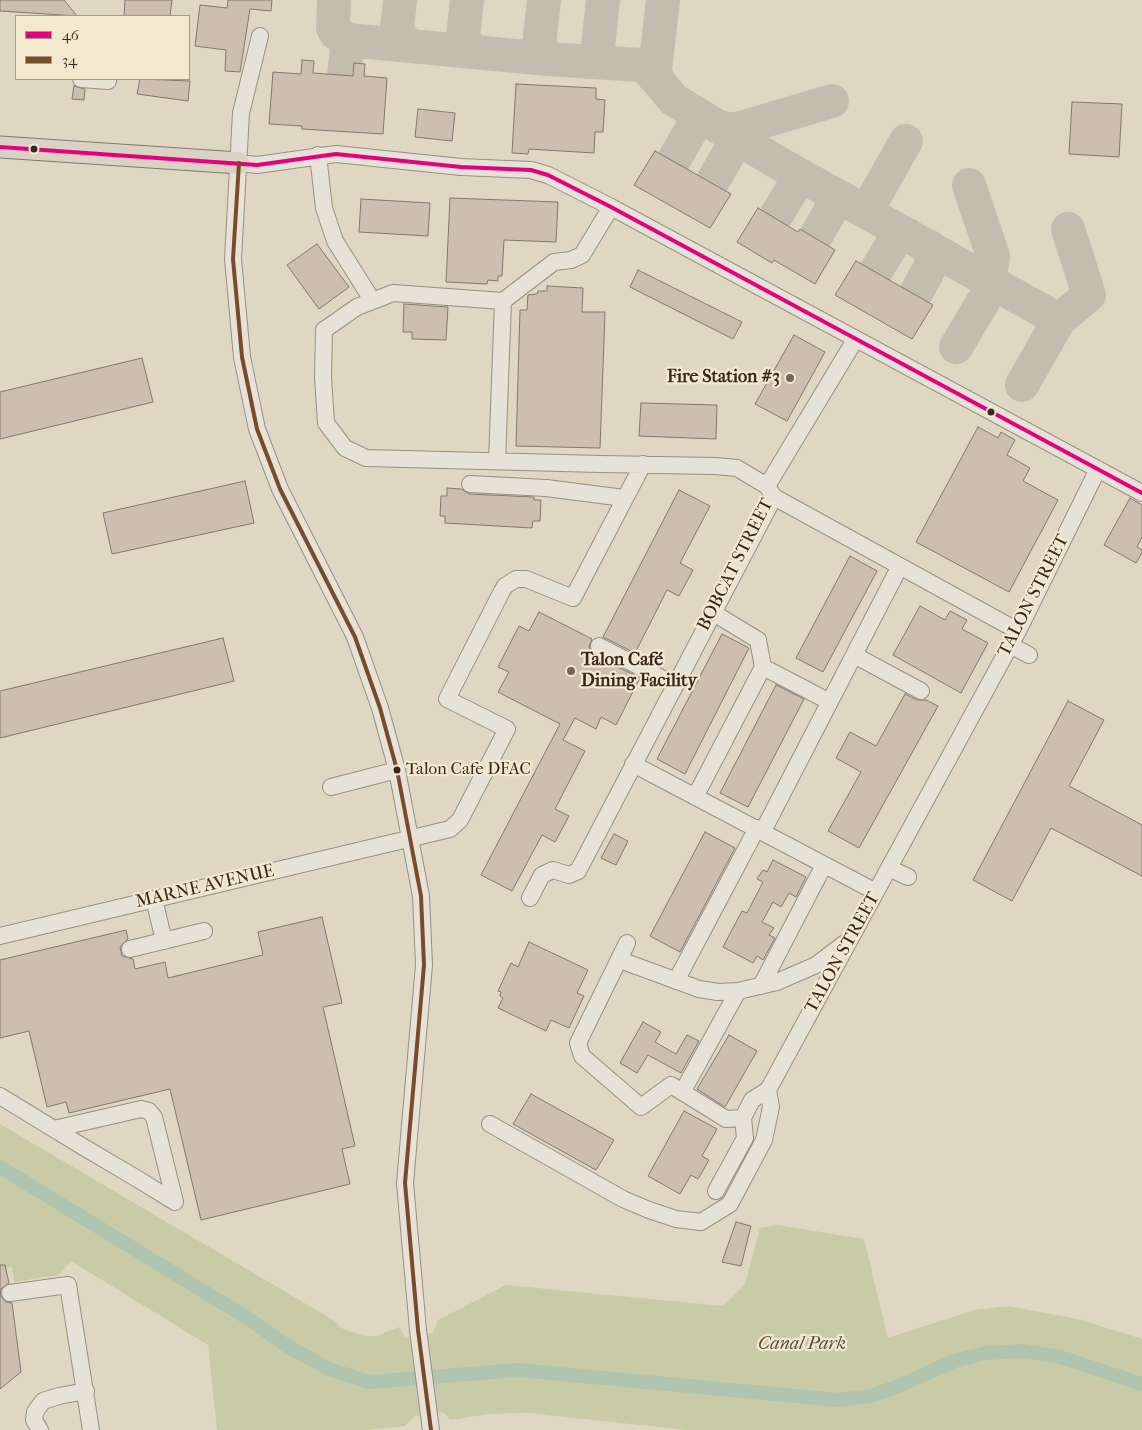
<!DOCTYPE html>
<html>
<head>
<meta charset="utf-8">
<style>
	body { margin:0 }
	#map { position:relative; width:1142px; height:1430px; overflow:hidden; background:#e0d7c2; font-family:"IM FELL French Canon",serif }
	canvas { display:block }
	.legend { position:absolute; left:15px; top:15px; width:175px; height:65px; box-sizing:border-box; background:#f3e9cf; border:1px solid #a89b89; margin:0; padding:6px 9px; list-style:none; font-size:15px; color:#382721 }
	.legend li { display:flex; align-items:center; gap:10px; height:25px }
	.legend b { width:25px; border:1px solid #a89b89 }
</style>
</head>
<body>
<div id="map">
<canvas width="1142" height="1430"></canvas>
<ul class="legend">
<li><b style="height:6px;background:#e5007d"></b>46</li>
<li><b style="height:6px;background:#7a4b2a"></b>34</li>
</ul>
</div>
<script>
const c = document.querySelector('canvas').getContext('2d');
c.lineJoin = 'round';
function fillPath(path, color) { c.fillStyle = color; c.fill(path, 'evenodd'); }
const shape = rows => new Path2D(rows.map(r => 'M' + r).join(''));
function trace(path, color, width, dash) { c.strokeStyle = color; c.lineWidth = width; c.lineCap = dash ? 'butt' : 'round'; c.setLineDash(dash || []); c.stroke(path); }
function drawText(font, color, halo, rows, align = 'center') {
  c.font = font + ' "IM FELL French Canon",serif'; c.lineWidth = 4.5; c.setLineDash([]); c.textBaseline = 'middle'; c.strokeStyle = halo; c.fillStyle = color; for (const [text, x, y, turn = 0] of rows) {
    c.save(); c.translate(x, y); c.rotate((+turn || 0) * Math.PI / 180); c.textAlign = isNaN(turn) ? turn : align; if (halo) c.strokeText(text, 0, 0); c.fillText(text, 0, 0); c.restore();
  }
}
fillPath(shape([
	[0,1124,335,1321,341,1328,364,1336,376,1336,399,1327,405,1337,433,1333,438,1320,506,1285,723,1306,745,1284,760,1228,778,1225,864,1239,888,1338,974,1310,1008,1306,1078,1319,1142,1339,1142,1430,686,1430,527,1413,489,1414,450,1420,443,1412,415,1416,405,1426,367,1430,217,1430,208,1345,71,1261,59,1275,14,1282,12,1267,0,1269]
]), '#c9cba6');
trace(shape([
	[0,1167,249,1319,287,1346,331,1370,370,1382,518,1370,838,1400,871,1396,901,1385,954,1361,986,1353,1023,1351,1060,1357,1142,1384]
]), '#afc5af', 14);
trace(shape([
	[334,0,333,28,336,33,348,40,547,59,640,65,647,69,658,81],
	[400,0,397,29,401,38,409,44],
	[467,0,463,37,467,45,476,52],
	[544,0,539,45,547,59],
	[603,0,598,47,601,56,608,63],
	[663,0,655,70,658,81,674,100,775,161,973,272,980,273,986,272,992,265,993,256,969,185],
	[344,75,348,40],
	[718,127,734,130,832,101],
	[674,160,695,123,692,112],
	[713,181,733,146,730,134],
	[776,216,796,183,792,171],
	[876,217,870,208,871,203,906,141],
	[816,236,835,203,845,200],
	[876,271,896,238,902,234,908,235],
	[973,272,1059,320,1089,295,1068,229],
	[916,293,934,260,934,252,930,247],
	[956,347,994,283],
	[1022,385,1059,320]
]), '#c4bcae', 34);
const building = shape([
	[0,0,64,0,77,16,0,11,0,0],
	[125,0,172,0,170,16,124,16,125,0],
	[228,0,272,0,271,11,250,9,240,72,225,71,226,50,195,46,200,5,227,8,228,0],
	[302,60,314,61,313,73,353,76,354,63,365,64,364,76,387,78,383,134,302,129,302,126,269,124,273,72,301,74,302,60],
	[140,79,190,81,188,101,137,94,140,79],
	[516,84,596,88,596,99,605,100,603,132,595,132,594,153,529,149,528,154,512,153,516,84],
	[74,86,85,89,84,100,72,99,74,86],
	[1072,102,1122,104,1119,157,1069,154,1072,102],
	[418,109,455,113,452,141,415,137,418,109],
	[655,151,731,194,710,228,634,185,655,151],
	[450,198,558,202,556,242,504,240,502,276,498,276,498,281,488,280,487,284,446,282,450,198],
	[361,199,430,203,428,236,359,232,361,199],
	[758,208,798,232,800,229,835,250,815,284,774,260,772,263,737,242,758,208],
	[317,244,349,287,319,309,287,265,317,244],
	[856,261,933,305,912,339,835,295,856,261],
	[638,270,742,322,733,339,630,287,638,270],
	[547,286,583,288,582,312,605,312,600,448,516,446,520,310,527,310,528,295,537,294,538,291,547,291,547,286],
	[404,304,448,307,446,340,412,339,412,332,403,332,404,304],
	[794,335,825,352,787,421,755,404,794,335],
	[142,358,153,402,0,439,0,392,142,358],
	[641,403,717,405,716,439,639,436,641,403],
	[978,427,998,438,1001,432,1015,440,1007,455,1030,468,1023,481,1058,500,1009,592,916,542,978,427],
	[245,481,254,523,112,554,103,513,245,481],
	[447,488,461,489,469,494,534,497,534,500,541,500,540,521,533,521,532,528,445,523,445,516,440,516,441,496,447,496,447,488],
	[679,490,710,506,680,563,693,570,679,596,667,590,635,653,603,637,679,490],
	[1130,498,1142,505,1142,537,1137,547,1142,550,1142,553,1136,563,1104,545,1130,498],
	[850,556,877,571,823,672,796,658,850,556],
	[920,606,945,620,950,611,967,620,962,629,988,643,961,693,893,655,920,606],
	[539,612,592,639,589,647,594,655,640,678,616,725,601,717,596,729,575,718,563,740,585,751,555,809,569,816,555,842,542,835,512,891,481,875,560,724,498,692,509,672,498,667,519,626,529,631,539,612],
	[722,634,749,648,685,774,657,759,722,634],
	[223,638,234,681,0,738,0,691,223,638],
	[776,685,804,699,748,807,720,793,776,685],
	[905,694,917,700,926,700,938,706,859,848,828,831,861,772,836,758,850,732,876,746,905,694],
	[1068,701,1104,720,1069,786,1142,825,1142,876,1051,828,1012,901,973,880,1068,701],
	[705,832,735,848,680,952,650,936,705,832],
	[614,834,628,841,616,865,601,858,614,834],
	[773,860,806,877,796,897,789,893,781,907,773,902,762,922,774,928,769,935,775,938,763,960,757,956,753,963,723,947,742,911,747,913,763,882,757,879,763,870,767,872,773,860],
	[322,917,342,1003,323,1007,355,1146,342,1149,350,1184,201,1220,170,1089,69,1113,66,1102,47,1107,29,1031,0,1038,0,960,126,930,128,939,120,947,122,956,133,959,135,969,165,962,168,978,263,955,258,932,322,917],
	[529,942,588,970,577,993,584,996,569,1028,551,1020,546,1031,498,1008,503,998,500,996,501,992,498,991,511,963,518,967,529,942],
	[643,1022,661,1032,655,1042,676,1054,687,1035,699,1041,681,1073,648,1055,637,1073,620,1063,643,1022],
	[729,1035,757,1051,725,1107,697,1089,729,1035],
	[531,1094,614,1140,596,1170,513,1124,531,1094],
	[684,1111,717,1129,702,1156,709,1160,698,1179,691,1175,680,1194,648,1176,684,1111],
	[736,1222,751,1226,741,1266,722,1262,736,1222],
	[0,1265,5,1265,9,1283,1,1289,0,1295,6,1302,12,1303,21,1372,0,1389,0,1265]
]);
fillPath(building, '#cdbfaf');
trace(building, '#80786d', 1);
const minor = shape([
	[260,36,241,113,233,259,242,357,257,429,280,489,355,637,380,708,397,770,421,896,424,965,405,1183,418,1330,431,1430],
	[81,79,108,81],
	[318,155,324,208,335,241,372,300],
	[239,163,257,165,336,154,461,167,531,170,548,175,611,207,1142,493],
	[503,301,554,262,571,260,582,255,611,207],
	[497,461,503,301,393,293,357,307,324,330,323,378,326,423,345,448,366,458,600,464,715,466,737,468,767,486],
	[470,484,546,488,624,498],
	[774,497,1018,631],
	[712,612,758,640,763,667],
	[1010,645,1029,655],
	[599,646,675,685],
	[854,655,921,691],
	[633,764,876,892],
	[331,787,397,770],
	[695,797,763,667,830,702],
	[763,831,900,566],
	[889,868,908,877],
	[530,898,542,875,553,870,569,875,578,871,774,497,767,486,855,340],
	[154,899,164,941],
	[0,936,450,829,460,820,507,729,447,699,502,591,505,586,516,579,526,579,573,598,643,464],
	[627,943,578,1043,582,1056,641,1107,671,1085,726,1119,743,1118,752,1100,768,1090],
	[130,949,204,931],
	[620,960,699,989,718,992,738,991,777,982,816,965,845,943],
	[676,981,757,828],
	[761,986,824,865],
	[683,1091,738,991],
	[0,1096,80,1145,136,1178,175,1202,154,1117,149,1111,141,1109,54,1129],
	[490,1124,623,1199,649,1210,676,1219,701,1222,730,1204,764,1140,771,1107,768,1090,1018,631,1098,469],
	[716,1191,745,1138,743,1118],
	[10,1293,68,1285,91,1430],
	[40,1430,34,1420,35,1412,43,1401,59,1396,86,1391]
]);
const major = shape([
	[0,147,239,163]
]);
trace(minor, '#979083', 18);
trace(major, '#80786d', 23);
trace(minor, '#e6e2d7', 16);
trace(major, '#dad2c2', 21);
trace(shape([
	[0,147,257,165,336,154,461,167,531,170,548,175,611,207,1142,493]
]), '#e5007d', 4);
trace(shape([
	[239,163,233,259,242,357,257,429,280,489,355,637,380,708,397,770,421,896,424,965,405,1183,418,1330,431,1430]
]), '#7a4b2a', 4);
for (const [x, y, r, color] of [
	[34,149,4.5,"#382721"],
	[790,378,5,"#736559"],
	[991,412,4.5,"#382721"],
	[571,671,5,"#736559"],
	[397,770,4.5,"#382721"]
]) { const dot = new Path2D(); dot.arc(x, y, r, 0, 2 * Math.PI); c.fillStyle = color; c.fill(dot); trace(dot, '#f3e9cf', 2); }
drawText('17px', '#382721', '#f3e9cf', [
	["Talon Cafe DFAC",406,770]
], 'left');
drawText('bold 18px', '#382721', '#f3e9cf', [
	["Fire Station #3",780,378],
	["Talon Café",581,661,"left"],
	["Dining Facility",581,682,"left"]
], 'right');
drawText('18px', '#382721', '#f3e9cf', [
	["BOBCAT STREET",736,565,-63],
	["TALON STREET",1034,596,-63],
	["MARNE AVENUE",205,887,-13],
	["TALON STREET",843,953,-61]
]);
drawText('italic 18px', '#584e3c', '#f3e9cf', [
	["Canal Park",802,1345]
]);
</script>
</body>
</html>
